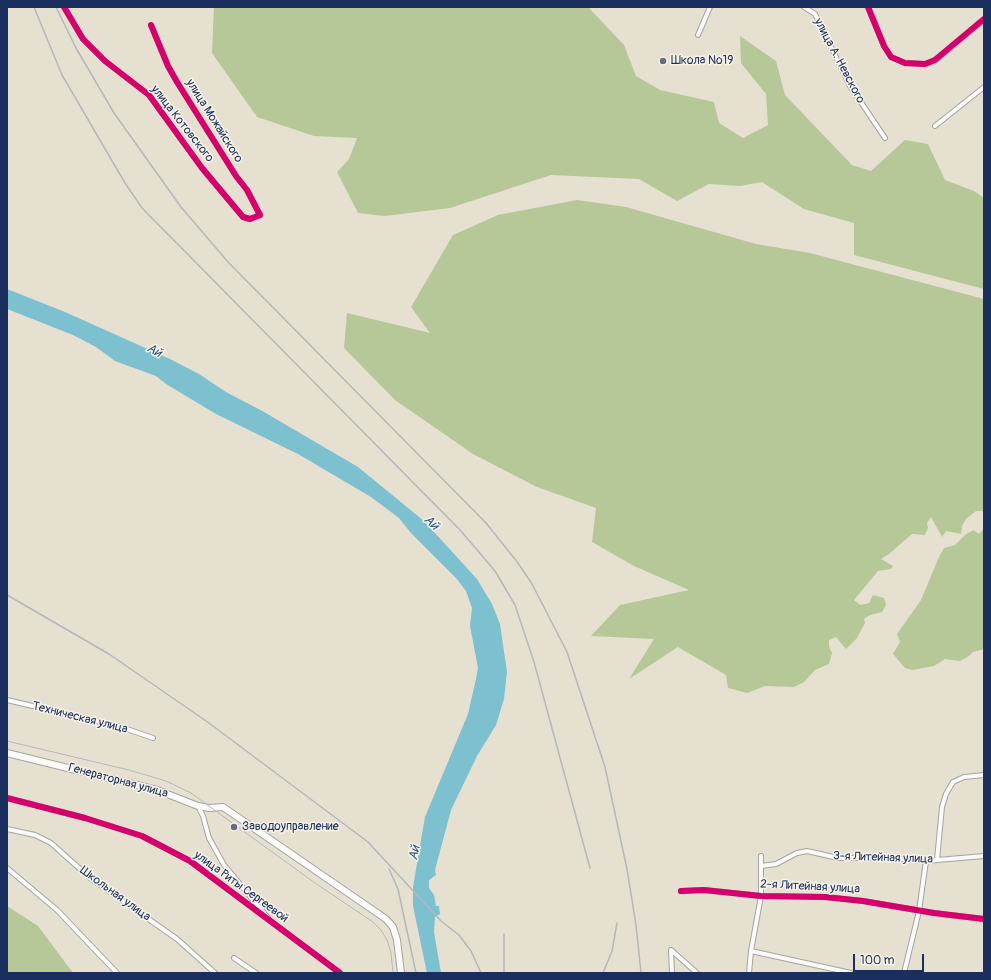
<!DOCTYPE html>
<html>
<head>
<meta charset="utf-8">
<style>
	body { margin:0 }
	#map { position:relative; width:991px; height:980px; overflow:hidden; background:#e5e0d0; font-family:Pangolin,sans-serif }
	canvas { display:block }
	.frame { position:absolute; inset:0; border:8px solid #1b2f5e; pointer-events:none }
	.scale { position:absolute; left:853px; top:954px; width:71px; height:18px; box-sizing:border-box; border:2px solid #1b2f5e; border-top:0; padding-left:5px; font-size:12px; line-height:14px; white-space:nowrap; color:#1b2f5e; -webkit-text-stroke:3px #f7f3e8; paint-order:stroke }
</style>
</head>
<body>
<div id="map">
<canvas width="991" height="980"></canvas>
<div class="frame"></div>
<div class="scale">100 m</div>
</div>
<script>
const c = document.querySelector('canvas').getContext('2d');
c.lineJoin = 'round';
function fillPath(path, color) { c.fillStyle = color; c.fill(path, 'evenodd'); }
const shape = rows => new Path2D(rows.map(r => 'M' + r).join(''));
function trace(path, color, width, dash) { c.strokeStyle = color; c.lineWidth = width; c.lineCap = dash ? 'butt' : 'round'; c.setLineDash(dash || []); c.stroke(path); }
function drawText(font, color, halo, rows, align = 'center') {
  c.font = font + ' Pangolin,sans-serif'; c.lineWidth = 3; c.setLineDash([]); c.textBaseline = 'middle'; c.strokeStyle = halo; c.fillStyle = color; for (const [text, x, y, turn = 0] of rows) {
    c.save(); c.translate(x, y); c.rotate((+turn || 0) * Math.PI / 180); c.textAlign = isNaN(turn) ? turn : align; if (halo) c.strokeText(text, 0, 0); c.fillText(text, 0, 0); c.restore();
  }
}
fillPath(shape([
	[214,7,588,7,624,45,636,76,660,90,714,102,719,123,743,138,768,125,766,94,741,63,740,36,776,61,785,95,852,165,871,171,905,140,928,144,945,180,974,191,984,198,984,289,854,255,854,223,804,209,762,182,740,186,709,184,677,201,639,179,551,175,450,208,385,216,358,213,337,172,349,159,357,138,314,136,257,117,212,53],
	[577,200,626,207,756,244,810,253,984,299,984,511,976,511,966,519,962,526,961,534,946,531,942,537,931,517,927,523,928,528,925,535,912,534,889,554,881,559,893,566,891,569,878,571,854,600,860,605,869,603,873,595,884,598,886,605,882,612,870,615,864,619,865,623,857,638,846,649,836,637,829,640,829,646,832,653,829,664,815,670,804,682,794,687,765,686,747,693,728,688,726,675,678,647,629,679,654,639,591,636,620,605,689,590,634,566,592,542,596,508,537,487,473,454,395,400,344,348,347,313,430,333,411,307,453,235,498,215],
	[984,528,984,649,973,652,969,656,960,661,945,659,934,666,912,670,905,668,893,654,900,642,897,634,921,600,939,557,944,548,955,545,965,535,973,530,979,534],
	[7,906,38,926,73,973,7,973]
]), '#b6c898');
fillPath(shape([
	[7,289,65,312,170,359,199,374,226,392,264,412,358,467,424,521,477,579,492,604,500,624,507,672,504,699,496,725,477,756,451,810,435,870,436,875,429,880,429,888,434,895,436,906,439,906,440,914,435,917,434,932,441,973,427,973,413,906,413,887,425,817,468,714,476,679,478,668,470,626,472,608,466,591,456,578,411,533,399,518,371,497,298,454,216,414,166,384,156,376,115,361,96,347,73,335,7,309]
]), '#7dc0cf');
const minor = shape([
	[64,7,83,39,105,61,149,95,202,168,243,217,250,219,260,215,247,190,236,176,177,82,168,66,151,25],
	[804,7,815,14,850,86,885,138],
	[868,7,884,46,891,57,905,63,925,64,935,60,984,19],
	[698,35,710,7],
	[935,126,984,87],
	[7,700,118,726,153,738],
	[7,798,85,818,142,836,190,861,340,973],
	[198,806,203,816,209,838,224,865,269,919],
	[7,829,35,835,51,843,90,878,177,939,215,973],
	[937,860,942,807,946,794,953,782,964,777,984,775],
	[761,866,776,864,797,853,807,851,838,858,886,858,926,861,984,856],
	[7,868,57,910,117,973],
	[681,891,704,890,761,896,825,897,863,901,934,913,984,919],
	[751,951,851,973],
	[234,958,256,973],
	[672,973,671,950,697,973],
	[749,973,751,951,761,896,761,856],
	[904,973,919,911,926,861]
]);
const secondary = shape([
	[7,753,157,790,198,806,209,808,223,807,386,919,393,927,397,940,401,973]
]);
trace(minor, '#a4a4a0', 6);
trace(secondary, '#a4a4a0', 8);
trace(minor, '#fbfaf8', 4);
trace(secondary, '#fbfaf8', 6);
trace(shape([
	[7,741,129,770,166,781,191,793,315,883,373,922,381,930,387,940,391,953,393,973]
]), '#b5b7ba', 1);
trace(shape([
	[34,7,62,75,125,183,142,208,461,531,495,571,515,605,534,662,590,868],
	[56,7,76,48,114,113,181,207,228,262,486,523,518,563,532,584,567,652,605,767,627,869,636,925,641,973],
	[7,595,109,654,209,723,368,842,441,921,459,935,471,951,481,973],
	[389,869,398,889,416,973],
	[504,973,504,934],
	[603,973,612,951,617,923]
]), '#b5b7ba', 1.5);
trace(shape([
	[64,7,83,39,105,61,149,95,202,168,243,217,250,219,260,215,247,190,236,176,177,82,168,66,151,25],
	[868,7,884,46,891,57,905,63,925,64,935,60,984,19],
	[7,798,85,818,142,836,190,861,340,973],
	[681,891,704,890,761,896,825,897,863,901,934,913,984,919]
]), '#d6006c', 6);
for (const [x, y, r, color] of [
	[663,61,4,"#626d86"],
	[234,827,4,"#626d86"]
]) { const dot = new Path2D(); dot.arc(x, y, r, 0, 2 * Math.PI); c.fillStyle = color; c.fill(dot); trace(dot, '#f7f3e8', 1.5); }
drawText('12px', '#1b2f5e', '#f7f3e8', [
	["Школа №19",671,61],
	["Заводоуправление",242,827]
], 'left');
drawText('12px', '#1b2f5e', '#f7f3e8', [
	["улица А. Невского",839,61,62],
	["улица Можайского",214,121,58],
	["улица Котовского",182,124,52],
	["Техническая улица",80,718,14],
	["Генераторная улица",118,781,15],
	["3-я Литейная улица",883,858,2],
	["улица Риты Сергеевой",241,887,36],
	["2-я Литейная улица",810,887,3],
	["Школьная улица",115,894,36]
]);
drawText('italic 13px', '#2b5680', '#f7f3e8', [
	["Ай",154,351,27],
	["Ай",431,523,42],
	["Ай",415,853,-80]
]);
</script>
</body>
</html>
